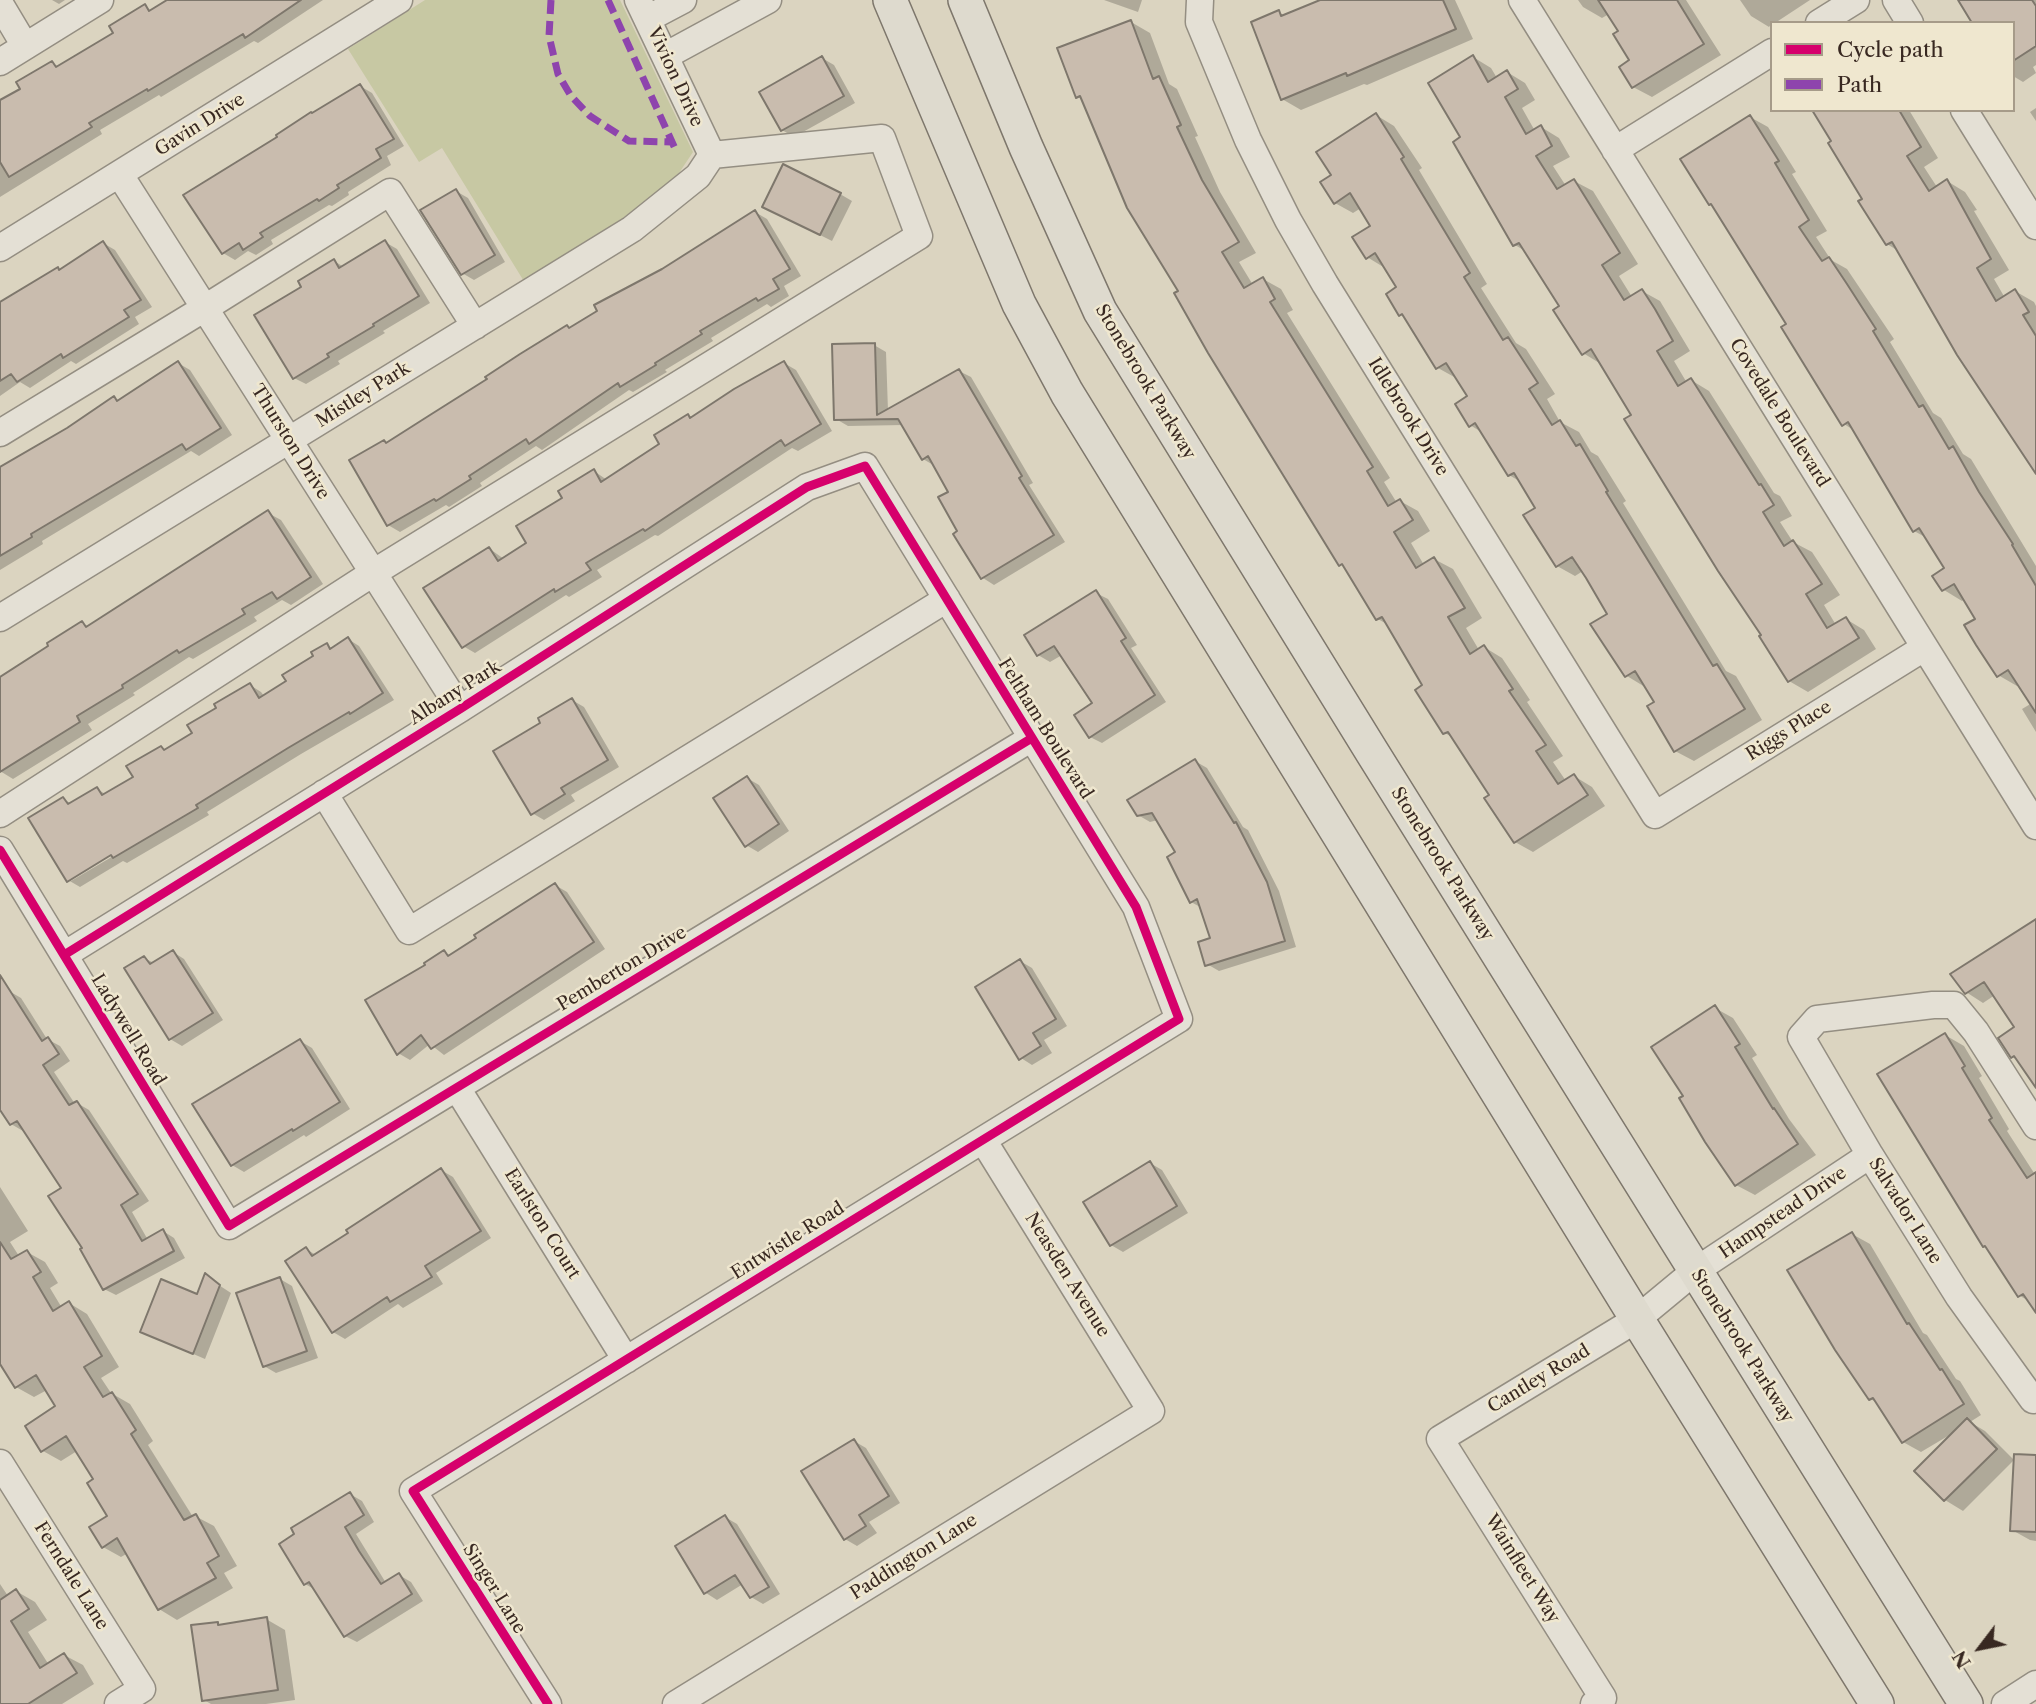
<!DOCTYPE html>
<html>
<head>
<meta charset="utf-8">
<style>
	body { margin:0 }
	#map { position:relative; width:2036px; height:1704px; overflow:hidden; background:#dbd4c0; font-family:"Libre Caslon Text",serif }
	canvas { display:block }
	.legend { position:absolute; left:1770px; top:21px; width:245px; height:91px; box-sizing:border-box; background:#efe7cf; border:2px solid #a69b89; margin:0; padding:9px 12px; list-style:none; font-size:21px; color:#382821 }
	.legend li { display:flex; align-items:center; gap:14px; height:35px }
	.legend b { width:35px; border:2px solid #a69b89 }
	.north { position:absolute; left:1945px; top:1613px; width:70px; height:70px; -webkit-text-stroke:5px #efe7cf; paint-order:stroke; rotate:238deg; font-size:19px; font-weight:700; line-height:28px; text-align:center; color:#382821 }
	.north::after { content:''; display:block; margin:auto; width:24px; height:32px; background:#382821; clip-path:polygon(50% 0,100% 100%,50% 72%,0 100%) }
</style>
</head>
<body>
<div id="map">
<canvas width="2036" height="1704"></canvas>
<ul class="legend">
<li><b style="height:9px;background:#d6006c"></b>Cycle path</li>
<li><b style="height:9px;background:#8e44ad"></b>Path</li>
</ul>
<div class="north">N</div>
</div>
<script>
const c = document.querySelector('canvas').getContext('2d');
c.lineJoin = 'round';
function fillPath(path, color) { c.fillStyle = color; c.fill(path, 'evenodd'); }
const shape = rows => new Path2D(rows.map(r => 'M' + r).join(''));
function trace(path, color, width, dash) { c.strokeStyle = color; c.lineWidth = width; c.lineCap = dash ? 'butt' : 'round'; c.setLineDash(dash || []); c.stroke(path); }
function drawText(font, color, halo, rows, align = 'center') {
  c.font = font + ' "Libre Caslon Text",serif'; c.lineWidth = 5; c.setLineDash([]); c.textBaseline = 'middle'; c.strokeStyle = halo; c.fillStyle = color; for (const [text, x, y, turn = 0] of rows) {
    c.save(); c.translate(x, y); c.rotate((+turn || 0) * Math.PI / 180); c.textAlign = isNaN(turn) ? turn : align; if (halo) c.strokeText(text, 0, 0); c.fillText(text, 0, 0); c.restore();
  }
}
fillPath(shape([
	[425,0,620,0,693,152,673,182,615,224,525,283,442,148,419,162,348,49]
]), '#c7c8a3');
fillPath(shape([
	[52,0,65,0,59,4],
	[170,0,323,0,258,43,254,41,161,97,159,95,100,130,102,134,0,197,0,102,22,89,52,63,59,67,115,34,145,7,152,11],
	[1104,0,1142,0,1138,12],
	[1322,0,1455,0,1473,39,1367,85,1364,84,1301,110,1282,99,1279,12,1285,16],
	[1578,0,1686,0,1721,55,1652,97,1633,87,1632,61,1620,32,1609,14,1602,18,1583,7],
	[1740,0,1810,0,1775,23,1772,23,1769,27,1751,16],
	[1965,0,2036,0,2036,65,2033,67,2036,73,2023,82,2013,76,2013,23],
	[1131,22,1150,33,1169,84,1177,89,1198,136,1195,137,1220,192,1256,253,1239,262,1253,285,1263,279,1281,289,1293,310,1287,313,1390,478,1384,482,1397,503,1400,501,1418,511,1430,531,1411,543,1424,565,1434,559,1453,569,1482,618,1466,628,1479,650,1484,647,1502,658,1530,700,1527,702,1563,756,1553,762,1566,781,1574,776,1592,787,1605,806,1533,852,1515,842,1491,795,1455,739,1445,733,1425,685,1390,626,1378,619,1347,568,1340,564,1180,292,1083,100,1077,96],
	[1473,57,1491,68,1497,78,1507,72,1525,83,1535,100,1522,108,1535,131,1541,127,1559,138,1570,157,1553,166,1566,186,1574,181,1593,191,1638,264,1619,276,1632,297,1642,291,1660,301,1690,351,1674,361,1687,383,1691,380,1709,391,1774,493,1780,496,1792,516,1780,522,1793,542,1812,552,1840,595,1824,605,1836,625,1846,619,1864,630,1876,649,1808,692,1789,681,1601,364,1583,353,1561,307,1527,252,1515,245,1463,138],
	[822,58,834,65,855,103,794,137,782,130],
	[360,86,372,93,404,146,387,156,391,165,348,192,349,195,332,206,329,205,271,240,273,244,256,255,248,251,235,260,223,253,280,137],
	[2036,108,2036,121,2030,112],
	[1815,110,1909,110,1938,158,1924,167,1937,187,1947,181,1965,192,1977,210,1974,211,2009,270,1994,279,2005,298,2015,291,2034,302,2036,306,2036,471,1900,252,1887,244],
	[1376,115,1394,126,1422,168,1419,170,1487,284,1481,288,1516,343,1526,349,1555,394,1547,399,1560,422,1579,432,1591,452,1598,456,1626,501,1623,503,1726,671,1736,676,1762,720,1694,761,1675,751,1656,702,1645,687,1627,676,1610,614,1583,571,1575,576,1557,566,1537,508,1521,482,1509,475,1483,433,1470,425,1469,397,1456,378,1438,368,1408,319,1400,315,1398,288,1385,268,1367,257,1373,227,1361,208,1353,213,1335,203,1333,175],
	[1750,117,1768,127,1796,172,1792,174,1827,231,1816,237,1831,260,1847,269,1894,339,1890,342,1933,413,1941,418,1963,454,1971,459,2036,566,2036,732,2022,709,2032,703,2020,684,2017,686,1998,675,1977,619,1965,599,1962,601,1944,590,1947,568,1927,538,1914,531,1855,431,1844,424,1789,324,1715,207,1710,204],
	[456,191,468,198,505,262,474,280,462,273],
	[840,194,852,201,832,241,776,213],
	[755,212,767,219,801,276,784,286,789,296,771,307,767,304,711,338,713,341,665,370,667,372,633,392,629,390,542,450,536,446,480,483,482,486,449,507,446,505,400,532,388,525,387,444],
	[385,242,397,249,430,303,383,331,385,333,338,361,340,364,306,384,294,378,334,261,344,267],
	[103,243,115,250,152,307,135,317,139,324,76,364,71,361,30,388,20,382,0,396,0,303,58,269,61,271],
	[874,345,886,352,888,411,959,371,971,377,1033,483,1029,485,1065,542,994,585,983,578,960,532,950,492,935,466,923,459,904,425,848,426,836,419],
	[178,363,190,370,232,435,199,456,191,451,42,541,43,544,0,570,0,479,115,399,120,401],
	[784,363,796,370,832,431,798,451,792,448,658,536,655,535,597,570,602,577,569,597,566,595,475,653,463,646,490,549,504,559,529,544,564,498,594,471,607,480,662,445,688,416,692,419],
	[268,513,281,520,323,584,291,605,282,600,254,617,257,621,193,659,189,657,133,693,135,695,88,724,92,730,13,779,0,771,0,681,82,623,89,627],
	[1096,593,1108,599,1137,645,1131,648,1166,702,1102,743,1090,737,1094,703,1062,655,1050,662,1038,655,1026,636],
	[348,639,359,646,394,700,301,754,207,812,209,815,127,863,123,861,80,887,68,880,63,799,72,804,97,789,107,795,135,778,161,748,166,751,194,733,219,709,250,685,261,692,264,696,288,682,327,645,333,649],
	[118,849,120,852,71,881,71,877],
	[572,700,584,707,619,767,571,795,575,801,544,820,532,813,543,724],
	[1195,761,1207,768,1243,827,1248,830,1279,891,1296,947,1219,971,1207,964,1212,939,1202,908,1191,902,1178,853,1158,820,1150,822,1138,815],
	[747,778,759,785,789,831,758,852,746,845],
	[555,885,567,892,605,949,444,1055,430,1044,410,1060,398,1053,427,966,444,952,451,956],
	[2036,922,2036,1084,2020,1061,2012,1057,2017,1028,1995,995,1983,1003,1966,992],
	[173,952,184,959,223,1020,182,1046,170,1039,144,958,154,963],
	[1020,961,1032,968,1067,1026,1044,1040,1052,1053,1032,1065,1021,1058],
	[9,991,21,998,47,1039,60,1046,70,1061,54,1072,75,1104,77,1103,89,1110,149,1201,132,1212,148,1240,163,1231,174,1238,185,1258,116,1295,104,1289,63,1188,25,1130,23,1131,11,1124,0,1107,0,997],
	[1715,1008,1733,1018,1757,1055,1752,1058,1789,1119,1816,1155,1755,1195,1736,1185,1685,1097],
	[1945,1035,1964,1046,1982,1076,1979,1078,2009,1129,2007,1131,2036,1176,2036,1310,2031,1302,2020,1296,1989,1248,1985,1246],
	[300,1041,312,1048,350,1109,306,1137,304,1135,244,1172,232,1165],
	[1150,1163,1162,1170,1188,1213,1123,1252,1111,1245],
	[441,1170,453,1177,491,1238,436,1273,443,1284,403,1308,398,1304,345,1339,333,1332,306,1249,316,1255],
	[0,1187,28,1231,10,1242,19,1256,27,1252,45,1262,58,1283,50,1288,62,1308,69,1303,87,1314,119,1367,101,1378,111,1393,130,1404,153,1441,148,1445,193,1517,195,1516,214,1526,237,1566,224,1573,233,1588,177,1620,159,1609,128,1553,121,1557,103,1547,109,1517,95,1480,77,1451,61,1461,43,1451,58,1407,47,1390,34,1397,16,1387,0,1361],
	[1852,1234,1870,1244,1923,1333,1927,1335,1956,1379,1960,1381,1981,1415,1970,1422,1985,1431,2014,1460,1963,1511,1945,1500,1953,1433,1921,1452,1903,1442,1880,1405,1871,1399],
	[280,1279,292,1286,318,1358,276,1373,264,1366],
	[211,1280,231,1293,205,1359,142,1332,197,1296],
	[854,1441,866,1448,900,1503,869,1522,877,1533,857,1546,845,1539],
	[2036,1457,2036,1541,2030,1540,2012,1530],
	[350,1494,362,1501,374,1522,356,1534,386,1583,399,1575,411,1582,423,1601,357,1642,345,1636,316,1590,305,1584],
	[725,1517,737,1524,780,1594,763,1604,751,1597,743,1584,717,1600,706,1593,677,1547],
	[0,1584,8,1596,16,1591,35,1602,47,1620,28,1632,49,1665,64,1655,83,1665,94,1684,62,1704,0,1704],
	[266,1619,285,1630,295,1700,266,1704,211,1704,204,1700,217,1624,221,1626]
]), '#0003');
const building = shape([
	[167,0,301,0,245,38,243,34,148,91,147,89,89,123,92,127,9,177,0,162,0,100,20,89,16,82,52,61,56,67,113,33,109,26,145,4,149,11,167,0],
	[1320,0,1443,0,1456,29,1347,76,1346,73,1281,100,1251,22,1279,10,1281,16,1320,0],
	[1598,0,1677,0,1704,44,1632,88,1619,67,1629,60,1613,34,1618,31,1598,0],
	[1958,0,2032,0,2036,6,2036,46,2013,61,2013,23,1972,23,1958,0],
	[1131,20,1153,79,1159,76,1181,125,1177,127,1202,180,1239,242,1222,252,1244,288,1263,277,1275,299,1270,302,1373,467,1367,471,1388,506,1400,499,1413,520,1394,532,1416,568,1434,557,1465,608,1448,617,1470,654,1484,645,1513,689,1509,691,1546,745,1536,751,1558,784,1574,774,1588,795,1514,843,1484,798,1489,795,1448,732,1443,734,1415,690,1422,685,1382,617,1376,620,1342,564,1339,566,1208,353,1174,293,1178,291,1127,208,1080,96,1076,98,1057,48,1131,20],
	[1473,55,1488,82,1507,70,1518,89,1505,97,1526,134,1541,125,1552,146,1536,156,1557,189,1574,179,1620,253,1602,265,1624,300,1642,289,1655,309,1673,341,1657,351,1678,386,1691,378,1759,485,1761,484,1774,505,1763,512,1784,546,1793,540,1822,584,1806,594,1827,628,1846,617,1859,638,1788,682,1759,636,1761,635,1718,571,1624,419,1631,415,1591,349,1582,355,1553,310,1559,306,1519,243,1513,246,1453,142,1460,137,1428,83,1473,55],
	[822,56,844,96,781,131,759,92,822,56],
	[360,84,394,139,376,149,381,158,337,185,339,188,319,201,317,199,260,233,263,237,243,250,239,243,222,254,183,195,277,137,276,135,311,112,312,113,360,84],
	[1812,110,1899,110,1921,147,1907,156,1929,191,1947,179,1991,259,1977,268,1996,301,2015,289,2029,312,2023,315,2036,336,2036,474,1957,355,1892,242,1886,245,1858,201,1862,199,1828,143,1831,141,1812,110],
	[1376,113,1404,157,1401,159,1470,273,1464,277,1503,340,1508,337,1538,383,1529,389,1552,425,1560,420,1576,446,1580,444,1608,491,1606,492,1713,666,1717,664,1745,709,1674,752,1647,706,1654,702,1635,671,1625,677,1590,624,1607,614,1586,578,1572,557,1556,567,1523,515,1535,508,1514,473,1508,476,1475,423,1469,427,1455,404,1467,396,1446,363,1436,369,1402,314,1399,316,1386,294,1396,287,1375,253,1366,259,1352,237,1370,226,1350,193,1334,204,1320,182,1331,175,1316,152,1376,113],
	[1750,115,1779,161,1775,163,1809,220,1799,227,1822,261,1829,257,1847,284,1876,329,1873,331,1919,407,1923,405,1949,449,1953,446,1979,492,2013,544,2012,545,2036,586,2036,713,2008,670,1997,677,1976,645,1964,625,1975,619,1954,584,1942,591,1932,576,1944,568,1919,528,1913,532,1848,422,1842,426,1781,327,1786,324,1711,204,1709,205,1680,159,1750,115],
	[783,164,841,193,820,235,762,207,783,164],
	[456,189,495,255,461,275,420,210,456,189],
	[755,210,790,269,773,279,779,289,758,301,756,298,700,331,702,334,655,363,656,365,620,387,618,383,529,444,526,439,469,476,471,479,436,501,434,499,387,526,349,460,384,440,386,443,430,415,487,379,485,377,520,354,567,325,569,328,597,311,594,305,662,269,755,210],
	[385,240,419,296,373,324,374,326,327,354,329,357,293,379,254,315,301,287,298,281,334,259,339,268,385,240],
	[103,241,141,300,124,310,129,317,63,358,61,354,17,382,11,374,0,381,0,302,58,267,59,270,103,241],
	[875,343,877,415,959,369,1022,476,1019,478,1054,535,981,579,953,534,957,531,938,497,948,492,928,456,922,460,898,419,834,420,832,344,875,343],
	[178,361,221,428,186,450,182,444,31,534,32,537,0,556,0,467,67,428,114,396,117,401,178,361],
	[784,361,821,424,785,446,781,440,645,531,643,529,586,563,591,570,555,592,554,589,462,648,423,588,489,547,498,561,526,543,516,526,562,498,558,491,594,469,601,482,659,444,654,435,688,414,690,418,734,389,784,361],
	[268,510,311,577,277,599,272,592,242,609,245,614,179,653,177,650,122,685,123,688,77,716,80,722,0,772,0,677,48,646,47,643,82,621,86,627,268,510],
	[1096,590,1126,638,1121,641,1155,695,1089,738,1074,715,1092,703,1054,646,1037,656,1024,635,1096,590],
	[348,637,383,693,350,714,349,712,288,748,196,805,198,808,113,858,111,855,67,882,28,818,63,797,68,804,97,787,102,795,133,777,126,766,161,746,164,750,192,733,187,725,216,708,214,704,250,683,259,698,286,681,282,675,313,656,311,652,327,643,330,649,348,637],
	[572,698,608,760,561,788,565,794,531,815,493,751,540,723,538,718,572,698],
	[1195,759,1234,823,1236,822,1267,882,1285,941,1205,966,1198,942,1210,938,1197,899,1190,903,1167,857,1175,852,1152,813,1137,816,1127,800,1195,759],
	[747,776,779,824,745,847,713,798,747,776],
	[555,883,594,942,431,1049,421,1035,397,1055,365,1000,425,965,424,963,444,950,448,956,476,938,474,935,555,883],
	[2036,919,2036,1088,2014,1056,2011,1058,1998,1038,2014,1027,1984,982,1965,994,1950,974,2036,919],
	[173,950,213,1013,169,1040,124,968,144,956,150,964,173,950],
	[1020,959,1056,1019,1033,1033,1041,1046,1019,1060,975,987,1020,959],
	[0,975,42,1041,48,1037,59,1054,43,1065,69,1105,77,1101,138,1194,121,1205,142,1241,163,1229,174,1251,103,1290,80,1249,82,1248,48,1196,61,1188,17,1121,10,1125,0,1110,0,975],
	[1715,1005,1740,1044,1735,1047,1773,1109,1774,1108,1798,1144,1735,1186,1705,1142,1679,1098,1683,1096,1651,1047,1715,1005],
	[1945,1033,1965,1066,1962,1068,1992,1118,1989,1120,2027,1178,2036,1172,2036,1313,2023,1294,2018,1297,1985,1246,1983,1247,1877,1074,1945,1033],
	[300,1039,340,1102,293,1131,292,1129,231,1166,192,1104,300,1039],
	[1150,1161,1177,1206,1110,1246,1083,1202,1150,1161],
	[441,1168,481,1231,425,1266,432,1277,390,1302,387,1297,332,1333,285,1261,306,1247,312,1256,348,1233,346,1230,441,1168],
	[1852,1232,1907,1324,1909,1323,1940,1370,1942,1369,1964,1404,1902,1443,1873,1398,1869,1400,1835,1350,1787,1270,1852,1232],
	[0,1242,11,1259,27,1250,41,1272,33,1277,53,1311,69,1301,102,1356,84,1367,103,1397,112,1392,136,1430,131,1434,184,1520,196,1514,219,1556,207,1563,216,1578,158,1610,117,1538,102,1548,89,1527,107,1516,87,1483,93,1479,66,1436,41,1452,25,1426,55,1406,36,1375,15,1388,0,1364,0,1242],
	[205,1273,220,1285,193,1354,140,1332,161,1279,197,1294,205,1273],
	[280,1277,307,1351,263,1367,236,1293,280,1277],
	[1967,1418,1997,1449,1944,1501,1914,1471,1967,1418],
	[854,1439,889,1496,859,1515,866,1526,844,1540,801,1471,854,1439],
	[2014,1454,2036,1455,2036,1532,2010,1531,2014,1454],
	[350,1492,364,1515,345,1527,359,1551,381,1584,399,1573,412,1594,344,1637,309,1582,304,1585,279,1544,294,1534,291,1528,350,1492],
	[725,1515,769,1587,750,1598,735,1575,704,1594,675,1546,725,1515],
	[16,1589,29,1609,11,1621,40,1668,64,1653,77,1673,28,1704,0,1704,0,1600,16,1589],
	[267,1617,278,1690,202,1701,191,1625,218,1622,218,1625,267,1617]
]);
fillPath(building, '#c9bcae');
trace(building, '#7e776c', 2);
const minor = shape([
	[638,0,712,155],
	[1200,0,1199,22,1248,140,1288,220,1325,284,1655,815,1924,648],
	[1522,0,2036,826],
	[1896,0,1910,23],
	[0,4,25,46],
	[647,19,683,0],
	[1819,23,1856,0],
	[665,56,768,0],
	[0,62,100,0],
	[1964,110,2036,226],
	[1615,150,1772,52],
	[120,175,460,709],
	[0,248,399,0],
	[0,433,205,308,390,192,475,326],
	[0,618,632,229,698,176,712,155],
	[324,793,409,931,947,599],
	[0,814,373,573,919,236,882,138,712,155],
	[0,850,229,1226,1032,738],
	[64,955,460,709,807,487,865,466,1136,907,1179,1019,413,1491,548,1704],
	[457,1088,626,1360],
	[2036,1126,1976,1032,1954,1005,1933,1005,1817,1019,1801,1037,1870,1155,1959,1297,2033,1400,2036,1399],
	[0,1463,142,1689,118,1704],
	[676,1704,1151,1411,983,1140],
	[1594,1704,1603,1698,1440,1439,1637,1319,1695,1271,1870,1155],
	[2005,1704,2036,1684]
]);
const major = shape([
	[890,0,1019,304,1067,393,1637,1319,1877,1704],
	[965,0,1026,147,1100,311,1372,752,1966,1704]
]);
trace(minor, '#948e82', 29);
trace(major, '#7e776c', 36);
trace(minor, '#e4e0d5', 26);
trace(major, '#dedace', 33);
trace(shape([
	[551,0,549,36,558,74,571,96,590,116,629,141,672,142],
	[608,0,677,153]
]), '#8e44ad', 7, [14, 7]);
trace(shape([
	[0,850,229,1226,1032,738],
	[64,955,460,709,807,487,865,466,1136,907,1179,1019,413,1491,548,1704]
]), '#d6006c', 9);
drawText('18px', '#382821', '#efe7cf', [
	["Vivion Drive",675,77,65],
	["Gavin Drive",200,125,-32],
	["Stonebrook Parkway",1145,382,59],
	["Mistley Park",363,395,-32],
	["Covedale Boulevard",1779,413,58],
	["Idlebrook Drive",1408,417,58],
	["Thurston Drive",290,442,58],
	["Albany Park",455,693,-32],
	["Feltham Boulevard",1045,729,58],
	["Riggs Place",1789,731,-32],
	["Stonebrook Parkway",1442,864,58],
	["Pemberton Drive",622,969,-31],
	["Ladywell Road",128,1030,59],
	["Salvador Lane",1905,1211,58],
	["Hampstead Drive",1783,1213,-34],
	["Earlston Court",542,1224,58],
	["Entwistle Road",788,1241,-32],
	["Neasden Avenue",1067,1275,58],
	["Stonebrook Parkway",1742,1346,58],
	["Cantley Road",1539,1379,-31],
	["Paddington Lane",914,1557,-32],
	["Wainfleet Way",1522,1569,58],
	["Ferndale Lane",71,1576,58],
	["Singer Lane",494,1589,58]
]);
</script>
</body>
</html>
